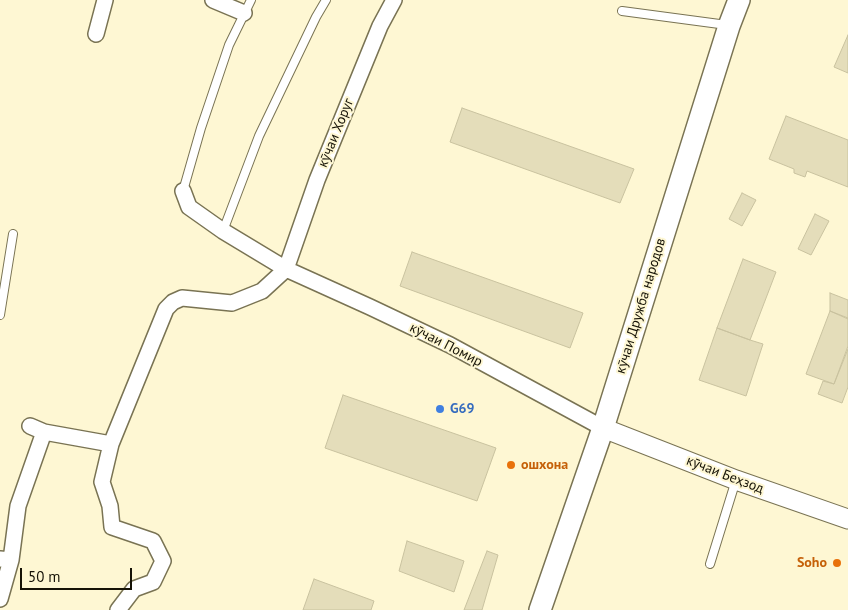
<!DOCTYPE html>
<html>
<head>
<meta charset="utf-8">
<style>
	body { margin:0 }
	#map { position:relative; width:848px; height:610px; overflow:hidden; background:#fef7d3; font-family:"PT Sans",sans-serif }
	canvas { display:block }
	.scale { position:absolute; left:20px; top:568px; width:112px; height:22px; box-sizing:border-box; border:2px solid #161307; border-top:0; padding-left:6px; font-size:15px; line-height:18px; white-space:nowrap; color:#161307; -webkit-text-stroke:4px #fef7d3; paint-order:stroke }
</style>
</head>
<body>
<div id="map">
<canvas width="848" height="610"></canvas>
<div class="scale">50 m</div>
</div>
<script>
const c = document.querySelector('canvas').getContext('2d');
c.lineJoin = 'round';
function fillPath(path, color) { c.fillStyle = color; c.fill(path, 'evenodd'); }
const shape = rows => new Path2D(rows.map(r => 'M' + r).join(''));
function trace(path, color, width, dash) { c.strokeStyle = color; c.lineWidth = width; c.lineCap = dash ? 'butt' : 'round'; c.setLineDash(dash || []); c.stroke(path); }
function drawText(font, color, halo, rows, align = 'center') {
  c.font = font + ' "PT Sans",sans-serif'; c.lineWidth = 4; c.setLineDash([]); c.textBaseline = 'middle'; c.strokeStyle = halo; c.fillStyle = color; for (const [text, x, y, turn = 0] of rows) {
    c.save(); c.translate(x, y); c.rotate((+turn || 0) * Math.PI / 180); c.textAlign = isNaN(turn) ? turn : align; if (halo) c.strokeText(text, 0, 0); c.fillText(text, 0, 0); c.restore();
  }
}
const building = shape([
	[848,35,848,73,834,67,848,35],
	[462,108,634,169,620,203,450,142,462,108],
	[786,116,848,140,848,187,807,171,805,177,794,173,794,169,769,159,786,116],
	[742,193,756,200,742,226,729,219,742,193],
	[815,214,829,221,811,255,798,249,815,214],
	[412,252,583,313,570,348,400,286,412,252],
	[743,259,776,272,750,340,717,328,743,259],
	[830,293,848,300,848,319,830,311,830,293],
	[830,311,848,318,848,346,834,384,806,374,830,311],
	[717,328,750,340,763,344,746,396,699,380,717,328],
	[848,349,848,387,842,403,818,394,823,381,834,384,848,349],
	[343,395,496,448,477,501,325,448,343,395],
	[407,541,464,561,454,592,399,571,407,541],
	[487,551,498,555,482,610,464,610,487,551],
	[314,579,374,601,371,610,303,610,314,579]
]);
fillPath(building, '#e4ddba');
trace(building, '#c9c29f', 1);
const service = shape([
	[622,11,727,25],
	[183,191,201,128,229,45,251,0],
	[223,231,259,136,316,17,326,0],
	[0,315,13,234],
	[710,564,736,480]
]);
const minor = shape([
	[213,0,244,13],
	[96,34,105,0],
	[183,191,189,207,223,231,286,269,370,307,450,345,603,428],
	[30,426,44,432,111,444,166,309,173,302,182,298,232,303,262,291,286,269,317,180,380,26,394,0],
	[111,444,102,482,110,506,112,527,153,541,163,561,153,582,134,589,118,610],
	[0,559,11,560,18,506,44,432],
	[0,599,11,560]
]);
const tertiary = shape([
	[603,428,736,480,848,519]
]);
const secondary = shape([
	[540,610,603,428,729,26,739,0]
]);
trace(service, '#797353', 10);
trace(minor, '#797353', 18);
trace(tertiary, '#797353', 21);
trace(secondary, '#797353', 24);
trace(service, '#fff', 8);
trace(minor, '#fff', 15);
trace(tertiary, '#fff', 19);
trace(secondary, '#fff', 21);
for (const [x, y, r, color] of [
	[440,409,5,"#3f7fe0"],
	[511,465,5,"#e8710a"],
	[837,563,5,"#e8710a"]
]) { const dot = new Path2D(); dot.arc(x, y, r, 0, 2 * Math.PI); c.fillStyle = color; c.fill(dot); trace(dot, '#fef7d3', 2); }
drawText('14px', '#161307', '#fef7d3', [
	["кӯчаи Хоруг",336,133,-68],
	["кӯчаи Дружба народов",641,306,-73],
	["кӯчаи Помир",446,345,27],
	["кӯчаи Беҳзод",725,475,21]
]);
drawText('bold 14px', '#366cbe', '#fef7d3', [
	["G69",450,409]
], 'left');
drawText('bold 14px', '#c56008', '#fef7d3', [
	["ошхона",521,465],
	["Soho",827,563,"right"]
], 'left');
</script>
</body>
</html>
